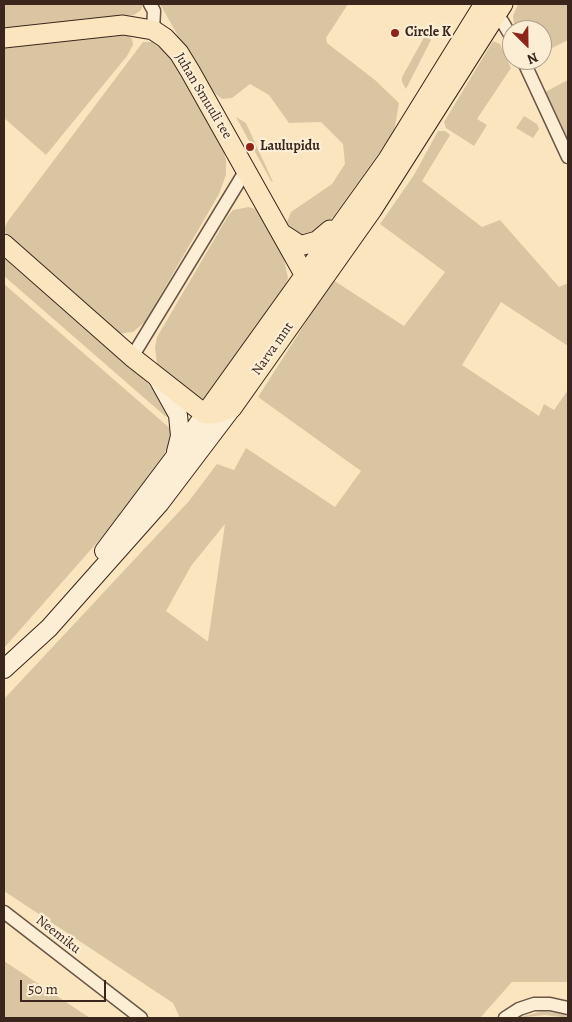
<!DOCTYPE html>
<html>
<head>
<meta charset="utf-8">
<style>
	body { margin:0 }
	#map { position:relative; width:572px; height:1022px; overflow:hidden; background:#fbe5bf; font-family:Alegreya,serif }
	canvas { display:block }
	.frame { position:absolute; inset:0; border:5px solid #3a261d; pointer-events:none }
	.north { position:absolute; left:502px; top:20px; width:50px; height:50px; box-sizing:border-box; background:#fceed5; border:1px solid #ae9e8b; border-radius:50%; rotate:157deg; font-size:14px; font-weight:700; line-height:20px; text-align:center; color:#3a261d }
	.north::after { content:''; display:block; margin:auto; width:18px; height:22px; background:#8f2418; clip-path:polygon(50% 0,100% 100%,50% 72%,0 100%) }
	.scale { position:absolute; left:20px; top:980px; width:86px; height:22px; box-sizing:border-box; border:2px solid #3a261d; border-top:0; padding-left:6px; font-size:15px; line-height:18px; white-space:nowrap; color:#3a261d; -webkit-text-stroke:4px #fceed5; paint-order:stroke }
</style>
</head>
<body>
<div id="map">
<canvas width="572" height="1022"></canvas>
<div class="frame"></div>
<div class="north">N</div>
<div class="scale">50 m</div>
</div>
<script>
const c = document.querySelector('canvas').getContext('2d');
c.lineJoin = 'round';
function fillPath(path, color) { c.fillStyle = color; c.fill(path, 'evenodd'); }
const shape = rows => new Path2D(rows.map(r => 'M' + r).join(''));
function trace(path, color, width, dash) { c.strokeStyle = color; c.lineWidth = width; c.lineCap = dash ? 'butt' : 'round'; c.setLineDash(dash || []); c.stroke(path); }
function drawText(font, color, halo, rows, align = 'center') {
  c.font = font + ' Alegreya,serif'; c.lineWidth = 4.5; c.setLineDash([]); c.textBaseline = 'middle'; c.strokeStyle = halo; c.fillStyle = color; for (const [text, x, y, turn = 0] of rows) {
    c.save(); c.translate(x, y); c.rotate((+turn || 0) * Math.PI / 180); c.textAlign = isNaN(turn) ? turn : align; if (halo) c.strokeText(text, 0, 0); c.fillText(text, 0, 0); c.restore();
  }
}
fillPath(shape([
	[4,4,143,4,141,10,134,15,4,32],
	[160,4,348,4,326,38,327,43,375,80,399,103,394,132,333,217,316,232,302,237,294,233,287,222,291,212,332,184,345,164,343,144,321,122,289,123,269,95,250,84,232,98,222,99,212,91,195,66],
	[518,4,568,4,568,40,542,53,542,30,515,30,513,16],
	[426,34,431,40,406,89,402,82,402,77],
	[121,35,129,36,132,39,133,45,127,56,46,155,4,118,4,48],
	[493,41,500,44,511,68,477,119,487,125,474,146,446,128,444,122],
	[143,42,152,42,176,60,222,146,226,160,226,175,219,194,145,322,133,332,118,334,8,237,4,229,8,221],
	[568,80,568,143,545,92],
	[524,116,537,124,539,129,533,138,516,128],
	[236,117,246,123,273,182,271,181],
	[438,131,445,131,450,135,422,181,482,227,500,220,559,287,568,283,568,346,501,302,462,365,539,416,544,404,554,410,568,390,568,982,512,982,480,1018,180,1018,173,1003,4,891,4,699,189,501,217,464,234,470,246,448,335,507,361,471,258,397,333,280,404,326,445,272,380,224,414,175],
	[225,524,208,641,207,641,166,611,191,566],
	[249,207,258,210,284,259,288,278,284,289,208,397,202,399,162,370,157,364,155,347,157,337,228,216,233,210],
	[4,256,145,380,165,403,170,418,165,416,4,276],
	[4,284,173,431,171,441,164,454,117,520,4,648],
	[4,961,90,1018,4,1018],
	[543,1011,562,1014,568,1016,568,1018,545,1015,517,1018]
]), '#dac5a3');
const minor = shape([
	[150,4,154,11,153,30],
	[489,13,502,21,512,38],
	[523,60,568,157],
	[132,357,246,170],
	[4,912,141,1018],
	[505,1018,519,1009,534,1004,550,1004,568,1008]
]);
const secondary = shape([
	[158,379,178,415,180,436,176,452],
	[104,551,174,458,205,414],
	[4,669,49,628,160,503,232,408]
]);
const primary = shape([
	[4,38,123,25,153,30,165,38,179,53,190,71,304,274,305,284],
	[281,233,298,244,303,245,317,241,330,230],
	[4,244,132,357,197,408,205,414,215,414,232,408,372,210,503,4],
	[205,414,388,159,484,4]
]);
trace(minor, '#6a5646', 15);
trace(secondary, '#3a261d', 20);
trace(primary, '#3a261d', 21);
trace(minor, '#fceed5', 12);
trace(secondary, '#fceed5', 18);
trace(primary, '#fbe5bf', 19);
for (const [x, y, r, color] of [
	[395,33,5,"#8f2418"],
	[250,147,5,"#8f2418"]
]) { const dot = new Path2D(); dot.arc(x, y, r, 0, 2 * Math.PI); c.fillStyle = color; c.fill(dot); trace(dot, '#fceed5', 2); }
drawText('bold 14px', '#3a261d', '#fceed5', [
	["Circle K",405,33],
	["Laulupidu",260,147]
], 'left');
drawText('14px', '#3a261d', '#fceed5', [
	["Juhan Smuuli tee",203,96,59],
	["Narva mnt",273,349,-55],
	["Neemiku",58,935,38]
]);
</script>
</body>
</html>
